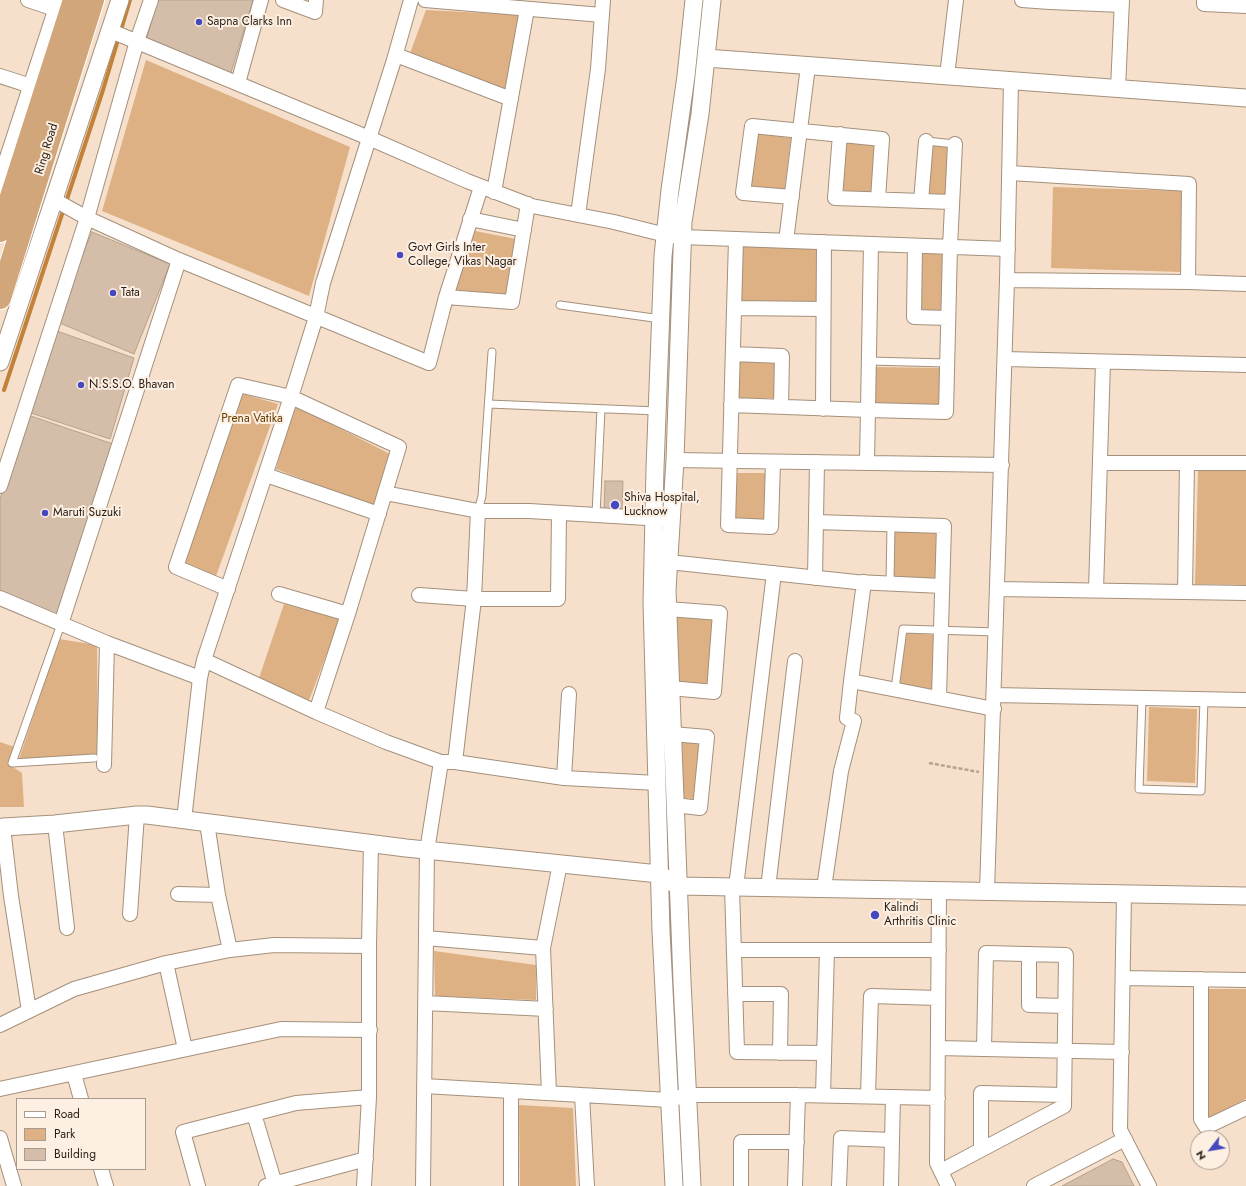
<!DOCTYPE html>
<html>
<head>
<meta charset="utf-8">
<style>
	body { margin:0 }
	#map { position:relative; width:1246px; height:1186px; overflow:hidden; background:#f7e0cb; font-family:Jost,sans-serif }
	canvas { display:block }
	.legend { position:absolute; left:16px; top:1098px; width:130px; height:72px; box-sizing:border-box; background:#fdefe2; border:1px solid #a79b90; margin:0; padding:5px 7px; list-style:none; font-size:12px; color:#261e16 }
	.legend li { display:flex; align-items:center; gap:8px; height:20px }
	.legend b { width:20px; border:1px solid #a79b90 }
	.north { position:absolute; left:1190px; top:1130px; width:40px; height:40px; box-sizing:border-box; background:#fdefe2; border:1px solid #a79b90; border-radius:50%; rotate:239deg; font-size:11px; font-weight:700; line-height:16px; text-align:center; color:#261e16 }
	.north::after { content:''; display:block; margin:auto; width:14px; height:18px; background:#4748be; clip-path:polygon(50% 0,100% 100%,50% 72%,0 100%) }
</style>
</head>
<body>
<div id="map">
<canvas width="1246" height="1186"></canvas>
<ul class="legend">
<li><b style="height:5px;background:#fff"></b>Road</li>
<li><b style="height:11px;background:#ddb184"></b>Park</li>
<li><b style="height:11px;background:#d4bea9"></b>Building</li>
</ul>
<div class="north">N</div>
</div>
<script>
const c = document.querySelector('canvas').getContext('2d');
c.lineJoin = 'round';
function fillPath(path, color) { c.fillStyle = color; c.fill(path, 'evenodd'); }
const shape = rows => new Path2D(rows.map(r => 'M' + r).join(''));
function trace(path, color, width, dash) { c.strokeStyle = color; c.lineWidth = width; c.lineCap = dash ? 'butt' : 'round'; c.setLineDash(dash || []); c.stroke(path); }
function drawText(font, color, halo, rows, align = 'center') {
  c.font = font + ' Jost,sans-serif'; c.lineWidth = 4; c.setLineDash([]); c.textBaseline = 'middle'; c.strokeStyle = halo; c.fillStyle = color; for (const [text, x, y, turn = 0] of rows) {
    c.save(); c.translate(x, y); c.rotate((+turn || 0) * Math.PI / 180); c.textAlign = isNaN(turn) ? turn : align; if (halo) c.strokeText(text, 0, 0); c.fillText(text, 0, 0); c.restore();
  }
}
fillPath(shape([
	[426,10,522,15,505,94,409,56],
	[146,60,350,147,309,296,102,211],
	[754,133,791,138,784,193,748,189],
	[844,140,877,142,874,193,841,191],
	[928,145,952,147,949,197,926,196],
	[1053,187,1182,191,1180,272,1051,268],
	[470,230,516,239,505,299,453,294],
	[741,246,818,247,818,304,740,303],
	[919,254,944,254,944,312,919,311],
	[739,360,776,361,775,398,739,398],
	[876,367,942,368,942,405,876,404],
	[240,393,278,404,215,579,184,566],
	[294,405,392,455,373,506,276,469],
	[1198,470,1246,471,1246,585,1195,584],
	[734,473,767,473,767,521,734,521],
	[895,530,938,531,937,580,894,579],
	[284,604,340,619,308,703,259,678],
	[677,616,714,618,709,685,679,681],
	[906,633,937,635,935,692,898,686],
	[59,639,97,645,98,754,19,759],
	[1149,707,1197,709,1195,783,1147,781],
	[682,740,700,742,695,799,683,798],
	[0,742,15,747,9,761,10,765,22,773,24,807,0,807],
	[434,951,536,965,536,1000,435,996],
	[1209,989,1246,989,1246,1099,1209,1117],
	[519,1105,573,1108,576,1186,520,1186]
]), '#ddb184');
trace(shape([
	[4,390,103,90,130,0]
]), '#c2823a', 4);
const building = shape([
	[158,0,253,0,229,79,145,44,158,0],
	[92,232,170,264,134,354,55,321,92,232],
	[54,330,134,358,110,439,28,412,54,330],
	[28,415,113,444,58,619,0,593,0,499,13,458,28,415],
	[605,481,623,481,622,512,604,512,605,481],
	[1113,1159,1122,1162,1134,1186,1062,1186,1113,1159]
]);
fillPath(building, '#d4bea9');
trace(building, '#b6a18d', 1);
const service = shape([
	[926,141,955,144],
	[560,305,661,319],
	[869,361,947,363],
	[489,404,657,411],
	[478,511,482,496,492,352],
	[596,515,601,409],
	[890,584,891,524],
	[61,624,12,763,94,758],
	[895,689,903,629,996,632],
	[1142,698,1139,789,1201,791,1204,699]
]);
const minor = shape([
	[28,0,67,13],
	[283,0,315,12,316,0],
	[425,0,602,15],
	[1022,0,1050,2,1122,5],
	[1204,0,1204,4,1246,6],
	[111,31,369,138,467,181,532,206,614,222,666,235,682,237,1008,249],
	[396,55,511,99],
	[0,76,31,86],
	[947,76,956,0],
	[238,83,261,0],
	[1118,89,1122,0],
	[840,134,835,198,952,202],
	[1010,173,1189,184,1188,282],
	[494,192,527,9],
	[792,197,743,193,752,126,882,139,878,199],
	[53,199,87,218,179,260,429,363,446,297,481,187],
	[921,201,926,141],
	[578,215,598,69,603,0],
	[470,219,524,230],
	[736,239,728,525,771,527,773,462],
	[786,241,808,66],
	[915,246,914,317,948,318],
	[1007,280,1188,282,1246,284],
	[446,297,512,302,528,204],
	[734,308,823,309],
	[733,354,782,356,781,407],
	[1005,359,1246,365],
	[731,405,868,410,946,412,950,247,955,144],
	[823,409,824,242],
	[675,460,1002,465],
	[867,463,871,244],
	[1100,463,1246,463],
	[266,475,379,514],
	[0,486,87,218,137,41,151,0],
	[385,493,478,511,529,511,664,519],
	[816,522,944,526,939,697],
	[669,562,856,582,942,586],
	[815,578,817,462],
	[864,582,851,681,994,709],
	[228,589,176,567,238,385,291,397,399,447,348,614,316,712],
	[998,589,1246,593],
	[1096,590,1103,362],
	[1185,592,1187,463],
	[279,594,348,614],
	[419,595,474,599,558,599,559,513],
	[0,598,107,643,200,678],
	[668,609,720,613,714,692,670,688],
	[61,624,179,260],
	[204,660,316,712,386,742,441,762,455,762,564,778,657,783],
	[994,695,1246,700],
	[672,734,707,737,700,808,675,805],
	[455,762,474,599,478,511],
	[104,765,107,643],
	[564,778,569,694],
	[184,820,200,678,204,660,291,397,316,317,323,283,394,60,411,0],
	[207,823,218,895,230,950],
	[55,824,67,928],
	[3,827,11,896,29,1011],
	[732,887,737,1052,824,1053],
	[736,887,774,573],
	[768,888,795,661],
	[824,888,841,771,854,721,847,718,851,681],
	[939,890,937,1163,948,1186],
	[987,891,1007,280,1011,81],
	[178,894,218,895],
	[1124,894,1120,1130,1149,1186],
	[130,914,137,815],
	[426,938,543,948],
	[734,950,939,950],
	[1029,954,1029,1005,1065,1006],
	[166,963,185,1049],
	[1123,978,1246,980],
	[1201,979,1201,1119,1206,1127,1246,1108],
	[735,994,781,994,780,1053],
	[425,1003,546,1009],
	[0,1025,74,989,166,963,230,950,274,945,369,946],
	[938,1048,1122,1052],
	[74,1074,81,1099],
	[424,1086,669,1100,687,1095,798,1095,938,1098],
	[0,1089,281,1029,370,1030],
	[549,1093,543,948,560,864],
	[582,1095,587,1186],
	[823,1095,827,950],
	[868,1096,871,996,938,998],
	[254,1114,275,1184],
	[0,1138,14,1186],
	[981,1149,981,1093,1064,1095],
	[101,1169,106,1186],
	[941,1171,1064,1106,1066,955,986,953,984,1049],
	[198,1186,183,1132,296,1103,369,1097],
	[266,1186,366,1159],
	[364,1186,369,1097,369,946,371,843],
	[423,1186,427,851,441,762],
	[511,1186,511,1091],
	[741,1186,741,1142,797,1142],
	[795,1186,798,1095],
	[839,1186,841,1138,892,1140],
	[891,1186,893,1097],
	[1034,1186,1125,1139]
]);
const tertiary = shape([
	[706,58,1246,98],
	[0,184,60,0],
	[0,362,120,0],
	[3,827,55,824,137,815,147,815,406,848,659,874,678,886,1246,896],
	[674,1186,661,931,652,603,655,468,663,256,670,190,686,76,694,0],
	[692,1186,682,981,667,590,675,460,683,222,700,114,712,0]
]);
const trunk = shape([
	[0,231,74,0],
	[0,298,93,0]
]);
trace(service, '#a4907b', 9);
trace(minor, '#a4907b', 16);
trace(tertiary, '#a4907b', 19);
trace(trunk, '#fff', 24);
trace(shape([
	[929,763,979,772]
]), '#b6a393', 2.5, [4, 2]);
trace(service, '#fff', 7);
trace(minor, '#fff', 14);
trace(tertiary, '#fff', 17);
trace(trunk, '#d0a67a', 22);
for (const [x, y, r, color] of [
	[199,22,4,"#4748be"],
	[400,255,4,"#4748be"],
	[113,293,4,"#4748be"],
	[81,385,4,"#4748be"],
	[615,505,5,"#4748be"],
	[45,513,4,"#4748be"],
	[875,915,5,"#4748be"]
]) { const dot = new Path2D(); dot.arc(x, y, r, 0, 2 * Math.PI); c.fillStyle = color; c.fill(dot); trace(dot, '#fdefe2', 1.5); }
drawText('12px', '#261e16', '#fdefe2', [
	["Sapna Clarks Inn",207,22],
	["Govt Girls Inter",408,248],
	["College, Vikas Nagar",408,262],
	["Tata",121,293],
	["N.S.S.O. Bhavan",89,385],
	["Shiva Hospital,",624,498],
	["Lucknow",624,512],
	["Maruti Suzuki",53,513],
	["Kalindi",884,908],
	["Arthritis Clinic",884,922]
], 'left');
drawText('12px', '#261e16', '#fdefe2', [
	["Ring Road",47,149,-73]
]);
drawText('12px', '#673c00', '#fdefe2', [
	["Prena Vatika",252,419]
]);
</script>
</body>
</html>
